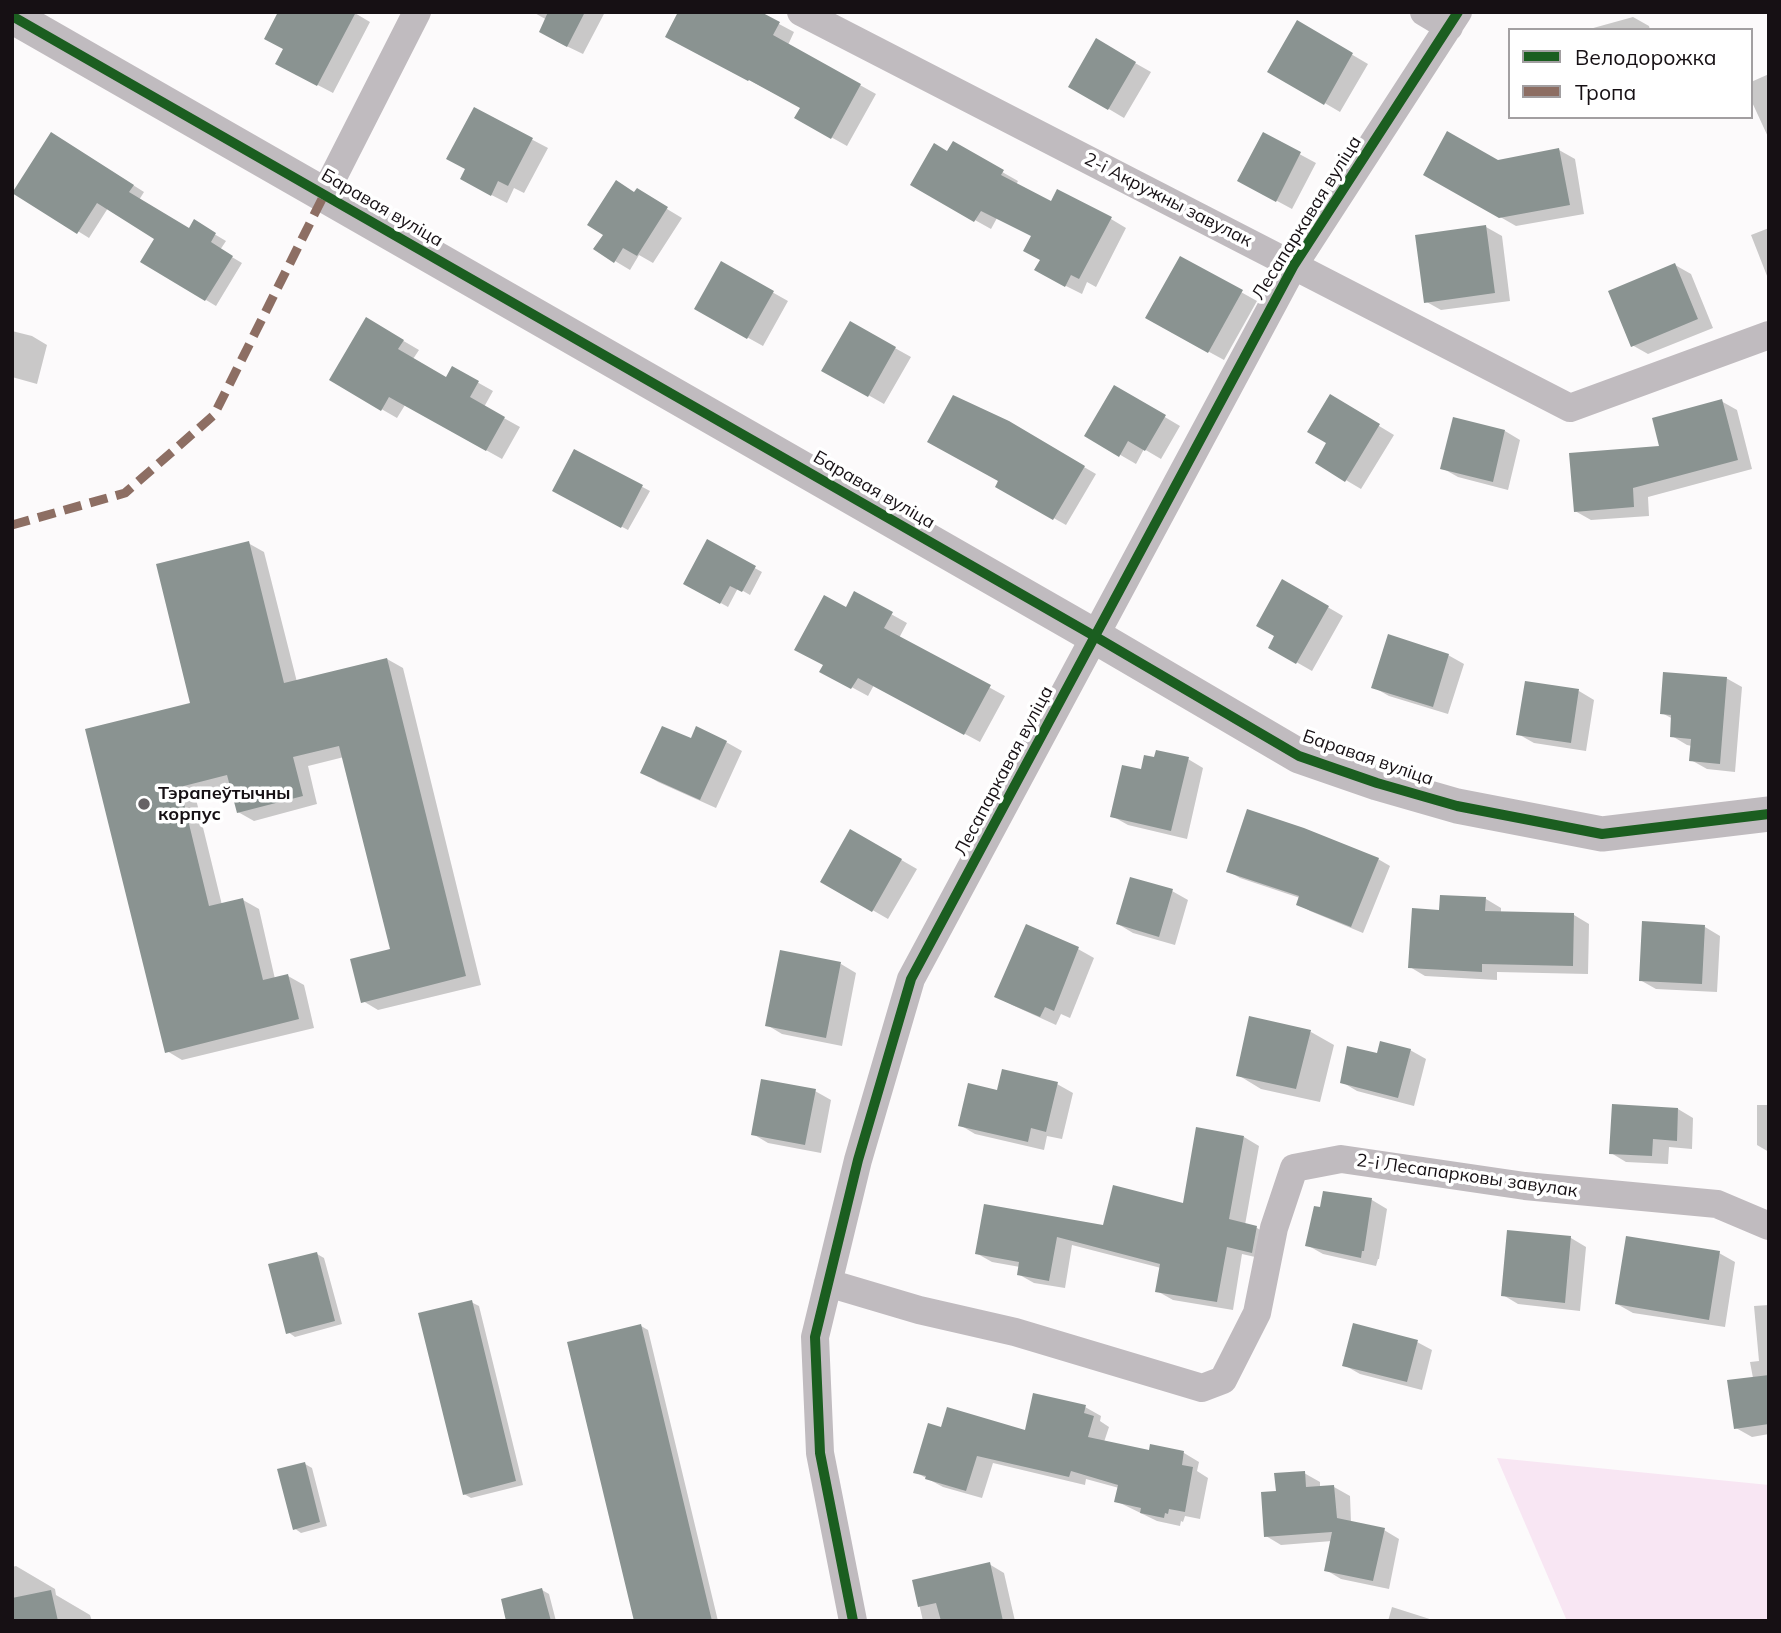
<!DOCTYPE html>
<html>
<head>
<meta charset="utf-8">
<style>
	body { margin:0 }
	#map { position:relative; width:1781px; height:1633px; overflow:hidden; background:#fcfafb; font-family:Mulish,sans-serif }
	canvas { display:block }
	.frame { position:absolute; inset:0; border:14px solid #161014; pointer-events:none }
	.legend { position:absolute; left:1508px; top:28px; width:245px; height:91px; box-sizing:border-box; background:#fff; border:2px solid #a29fa1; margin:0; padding:9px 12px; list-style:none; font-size:21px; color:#161014 }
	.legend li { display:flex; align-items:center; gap:14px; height:35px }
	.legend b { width:35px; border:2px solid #a29fa1 }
</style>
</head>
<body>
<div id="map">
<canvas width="1781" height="1633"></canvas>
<div class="frame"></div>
<ul class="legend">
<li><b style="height:9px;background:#1b5e20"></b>Велодорожка</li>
<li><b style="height:9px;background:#8d6e63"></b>Тропа</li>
</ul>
</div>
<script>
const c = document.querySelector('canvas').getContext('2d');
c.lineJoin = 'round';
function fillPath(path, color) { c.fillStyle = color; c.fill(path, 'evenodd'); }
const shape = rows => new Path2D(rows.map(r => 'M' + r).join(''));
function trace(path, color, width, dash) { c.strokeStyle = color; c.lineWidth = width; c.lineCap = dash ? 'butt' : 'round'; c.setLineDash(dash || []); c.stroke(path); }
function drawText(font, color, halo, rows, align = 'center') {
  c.font = font + ' Mulish,sans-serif'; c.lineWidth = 7; c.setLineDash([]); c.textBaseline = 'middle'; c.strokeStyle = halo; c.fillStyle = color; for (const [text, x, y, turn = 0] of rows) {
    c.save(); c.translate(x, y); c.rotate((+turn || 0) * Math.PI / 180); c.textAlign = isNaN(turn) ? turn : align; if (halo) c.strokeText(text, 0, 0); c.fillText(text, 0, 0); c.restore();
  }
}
fillPath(shape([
	[1497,1458,1769,1485,1769,1621,1567,1621]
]), '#f8e6f3');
fillPath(shape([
	[353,12,370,22,333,93,293,72],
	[533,12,605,12,583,54,556,41,547,20],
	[1633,17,1649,26,1650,30,1586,30],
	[1298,23,1368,64,1340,112,1270,71],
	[779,24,794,32,788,45,876,94,847,146,797,118,802,108,683,45],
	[1096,41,1151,72,1124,118,1070,86],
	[1769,74,1769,139,1751,100,1751,82],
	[474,109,548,148,524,193,514,188,507,203,478,188,467,169],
	[1264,135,1316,163,1292,209,1255,189],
	[62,140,144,192,139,200,189,230,194,222,226,241,220,250,242,263,216,306,143,262,157,239,108,208,89,238,15,192],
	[953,144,1018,181,1016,185,1052,203,1111,219,1126,228,1096,287,1087,282,1082,294,1052,279,1042,260,1033,236,997,218,991,229,912,185,948,153],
	[1559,150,1575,159,1584,214,1516,226,1425,174],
	[637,191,682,218,653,263,639,255,630,270,615,261,605,234],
	[1486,227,1502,236,1510,301,1441,310,1425,301],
	[1769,228,1769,281,1751,235],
	[1180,258,1257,301,1224,360,1147,318],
	[722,264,788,301,763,346,696,309],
	[1675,265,1691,274,1713,328,1648,354,1632,345],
	[366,319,419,350,413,359,446,379,452,368,493,391,484,407,520,427,502,459,405,405,397,418,331,380],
	[850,323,911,357,884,404,824,370],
	[12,331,32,336,47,345,37,384,12,377],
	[1114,387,1180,426,1161,459,1144,449,1136,464,1086,435],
	[1331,397,1394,435,1361,489,1317,463,1329,443],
	[1721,401,1737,410,1752,469,1648,497,1649,516,1591,520,1575,511],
	[1008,423,1096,474,1066,525,997,486],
	[1505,431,1520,440,1508,490,1458,477,1442,468],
	[575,451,650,491,628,530,554,491],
	[707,542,762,572,750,595,738,588,728,607,685,583],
	[248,543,264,552,297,682,387,659,403,668,481,985,378,1010,363,1001,392,950,344,757,308,766,317,804,254,821,238,812,232,786,195,795,222,905,243,900,259,909,275,979,288,976,304,985,314,1028,182,1060,167,1051,87,731,192,704],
	[1283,581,1343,616,1312,671,1270,647,1277,636],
	[855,594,907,623,899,638,1005,696,980,742,874,685,868,696,822,671,846,610],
	[1448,655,1464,664,1448,714,1389,696,1373,687],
	[1726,678,1742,687,1735,772,1707,769,1691,760,1692,746,1687,745,1672,736,1673,719,1662,713],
	[1579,691,1594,700,1586,751,1534,743,1518,734],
	[692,741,726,742,742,751,716,808,658,782,643,773],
	[1188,759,1203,768,1187,839,1128,825,1112,816,1142,771],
	[851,831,917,869,888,919,822,881],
	[1378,859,1390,866,1363,933,1310,911,1298,904,1300,898,1240,878,1228,871],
	[1172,891,1188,900,1175,945,1133,933,1118,924],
	[1486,899,1501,908,1501,913,1574,915,1589,924,1588,974,1497,972,1497,980,1425,976,1410,967,1440,912],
	[1027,926,1078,949,1094,958,1070,1018,1061,1014,1056,1025,1012,1005,997,997],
	[1705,927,1720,936,1717,992,1656,989,1640,980],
	[841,964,856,973,842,1046,782,1034,767,1025],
	[1311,1032,1334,1045,1320,1102,1261,1089,1238,1075],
	[1410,1050,1426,1059,1414,1106,1357,1091,1342,1082,1378,1055],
	[1057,1084,1073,1093,1062,1139,1047,1136,1044,1150,975,1134,960,1125,999,1092],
	[815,1091,831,1100,821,1153,768,1143,753,1134],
	[1757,1105,1769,1105,1769,1152,1757,1145],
	[1678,1109,1693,1118,1692,1149,1669,1147,1668,1164,1626,1162,1611,1153],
	[1244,1137,1259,1146,1245,1225,1257,1228,1272,1237,1268,1260,1242,1254,1233,1310,1173,1300,1157,1291,1161,1268,1072,1245,1065,1288,1034,1283,1018,1274,1020,1267,992,1262,976,1253,1104,1227,1185,1205],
	[1324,1193,1372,1200,1387,1209,1379,1259,1378,1259,1376,1266,1323,1254,1307,1245,1322,1209],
	[1509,1232,1571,1238,1586,1247,1580,1311,1518,1304,1503,1295],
	[1719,1253,1735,1262,1725,1327,1633,1313,1617,1304],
	[317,1254,324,1258,342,1324,295,1337,288,1332],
	[471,1302,479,1306,523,1485,471,1498,464,1494],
	[1769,1305,1769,1434,1752,1437,1736,1428,1753,1378,1750,1362,1759,1361,1754,1306],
	[641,1326,648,1330,718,1621,636,1621],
	[1417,1342,1432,1350,1422,1390,1360,1374,1344,1365],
	[1085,1407,1101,1416,1100,1421,1109,1427,1104,1442,1150,1452,1184,1453,1199,1462,1197,1471,1208,1478,1200,1519,1185,1516,1183,1522,1181,1521,1180,1526,1157,1521,1116,1501,1119,1488,1086,1479,1085,1485,993,1463,982,1498,943,1487,915,1472,942,1429,1026,1432],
	[305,1464,312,1468,327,1526,301,1533,294,1528],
	[1304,1473,1320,1482,1320,1488,1334,1487,1350,1496,1351,1523,1384,1530,1399,1539,1389,1589,1341,1579,1326,1570,1332,1541,1281,1545,1266,1536,1278,1493],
	[989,1564,1004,1573,1015,1621,923,1621,914,1582],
	[16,1566,55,1589,56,1595,90,1615,92,1621,12,1621,12,1567],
	[542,1590,549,1594,556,1621,508,1621],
	[1392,1607,1436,1621,1388,1621]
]), '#0003');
fillPath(shape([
	[278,12,356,12,317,86,275,64,283,49,264,39],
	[548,12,585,12,567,47,539,32],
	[678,12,761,12,780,22,773,35,861,84,831,139,794,118,800,108,749,80,748,81,665,37],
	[1297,20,1353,53,1324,105,1267,72],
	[1096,38,1136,62,1108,110,1068,87],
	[474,107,533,138,508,186,498,181,491,196,460,179,465,169,446,159],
	[1447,131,1498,160,1559,148,1570,205,1499,218,1423,175],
	[51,132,134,185,129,192,189,228,194,219,216,233,211,242,233,256,205,301,140,262,154,239,97,203,77,234,12,193],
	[1263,132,1301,152,1276,202,1237,181],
	[953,141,1004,170,1001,175,1051,201,1057,189,1112,217,1079,279,1071,275,1065,287,1034,270,1040,260,1023,251,1031,236,981,211,974,222,910,185,934,143,947,151],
	[616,180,634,192,637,188,668,207,637,256,623,248,614,263,593,249,603,235,587,225],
	[1486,225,1495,293,1424,303,1415,235],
	[1180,256,1243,290,1208,353,1145,318],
	[721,261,774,291,747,339,694,309],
	[1675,263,1698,319,1631,347,1608,291],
	[366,317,404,340,398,349,446,377,452,366,479,381,470,397,505,417,486,451,389,397,381,411,329,380],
	[850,321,896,347,868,397,821,371],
	[1114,385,1166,415,1145,451,1128,441,1119,457,1084,436],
	[1330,394,1380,424,1345,482,1315,463,1326,443,1307,432],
	[953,395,1009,421,1085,466,1053,520,995,487,998,481,927,442],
	[1722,399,1738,460,1633,488,1634,507,1574,512,1569,453,1659,446,1652,418],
	[1453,417,1505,430,1493,482,1440,469],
	[574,449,643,485,621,528,552,491],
	[707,539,756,566,742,592,730,586,720,604,683,584],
	[249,541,284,683,387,658,466,976,361,1003,350,959,390,949,339,746,293,757,303,796,237,813,227,775,180,787,209,906,243,898,263,980,288,974,299,1019,165,1053,85,729,190,703,156,564],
	[1282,579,1329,606,1296,664,1268,648,1274,636,1256,626],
	[854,591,893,612,884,628,991,685,964,735,858,678,851,689,819,672,823,665,794,650,824,595,846,607],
	[1388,634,1449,654,1433,707,1371,688],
	[1663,672,1727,677,1720,764,1689,761,1691,739,1670,737,1671,715,1660,714],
	[1525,681,1579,689,1571,743,1516,735],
	[662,726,691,738,696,726,727,741,700,800,640,773],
	[1156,750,1189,757,1171,831,1110,817,1122,765,1141,769,1144,755,1154,757],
	[1247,809,1304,828,1379,858,1351,927,1296,905,1299,896,1226,872],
	[850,829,902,859,872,912,820,882],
	[1130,877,1173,889,1159,937,1116,924],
	[1440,895,1486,897,1485,911,1574,913,1573,966,1482,964,1482,972,1408,968,1412,908,1439,910],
	[1642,921,1705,925,1702,984,1639,981],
	[1026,924,1079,947,1054,1011,1045,1007,1040,1017,994,997],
	[780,950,841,962,826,1038,765,1026],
	[1249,1016,1311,1030,1296,1089,1236,1076],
	[1380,1041,1411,1049,1398,1098,1340,1083,1347,1046,1377,1053],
	[1002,1069,1058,1082,1046,1132,1031,1128,1028,1142,958,1126,968,1083,997,1090],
	[761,1079,816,1089,805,1145,751,1135],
	[1612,1104,1678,1108,1677,1141,1653,1139,1652,1156,1609,1154],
	[1196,1127,1244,1136,1229,1219,1257,1226,1252,1253,1227,1247,1217,1302,1155,1292,1160,1264,1057,1237,1049,1281,1017,1275,1019,1262,975,1254,984,1204,1103,1225,1113,1185,1183,1203],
	[1323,1191,1372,1198,1364,1251,1362,1251,1361,1258,1305,1246,1314,1206,1320,1207],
	[1507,1230,1571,1236,1565,1303,1501,1296],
	[1626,1236,1720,1251,1709,1320,1615,1304],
	[317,1252,335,1321,286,1334,268,1264],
	[472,1300,516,1481,463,1495,418,1313],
	[1353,1323,1418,1340,1407,1382,1342,1366],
	[641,1324,712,1621,634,1621,567,1342],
	[1769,1375,1769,1424,1734,1429,1727,1380],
	[1033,1393,1086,1405,1084,1413,1094,1416,1088,1437,1149,1450,1150,1444,1184,1451,1182,1465,1193,1467,1185,1512,1169,1509,1168,1514,1165,1513,1164,1518,1140,1513,1141,1508,1114,1502,1118,1485,1071,1471,1069,1477,977,1456,966,1491,925,1479,926,1476,913,1473,928,1423,941,1427,947,1407,1025,1430],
	[305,1462,320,1522,293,1530,277,1469],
	[1305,1471,1306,1487,1334,1485,1337,1518,1385,1528,1373,1581,1324,1571,1332,1532,1264,1537,1261,1492,1276,1491,1274,1473],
	[990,1562,1003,1621,941,1621,936,1603,918,1607,912,1580],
	[542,1588,551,1621,506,1621,501,1599],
	[51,1590,58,1621,12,1621,12,1598]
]), '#8a9391');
trace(shape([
	[801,12,1570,408,1769,335],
	[1424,12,1449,27],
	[324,195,417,12],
	[828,1283,919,1310,1015,1332,1202,1388,1223,1380,1257,1313,1274,1228,1294,1168,1341,1159,1525,1186,1717,1204,1769,1226],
	[853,1621,820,1453,815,1337,858,1160,911,979,1294,265,1458,12]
]), '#c0bbbf', 28);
trace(shape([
	[12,16,1096,637,1299,756,1377,783,1457,806,1602,834,1769,814]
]), '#c0bbbf', 35);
trace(shape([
	[12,525,125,493,214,415,324,195]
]), '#8d6e63', 9, [18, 9]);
trace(shape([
	[12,16,1096,637,1299,756,1377,783,1457,806,1602,834,1769,814],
	[853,1621,820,1453,815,1337,858,1160,911,979,1294,265,1458,12]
]), '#1b5e20', 10);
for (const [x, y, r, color] of [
	[144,804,7,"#666265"]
]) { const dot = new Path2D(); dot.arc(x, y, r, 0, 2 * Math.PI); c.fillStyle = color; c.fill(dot); trace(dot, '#fff', 2.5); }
drawText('18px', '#161014', '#fff', [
	["2-і Акружны завулак",1168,200,27],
	["Баравая вуліца",382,208,30],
	["Лесапаркавая вуліца",1307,218,-58],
	["Баравая вуліца",874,490,30],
	["Баравая вуліца",1368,758,19],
	["Лесапаркавая вуліца",1004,771,-62],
	["2-і Лесапарковы завулак",1467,1176,8]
]);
drawText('bold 18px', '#161014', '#fff', [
	["Тэрапеўтычны",158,794],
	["корпус",158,815]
], 'left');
</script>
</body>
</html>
